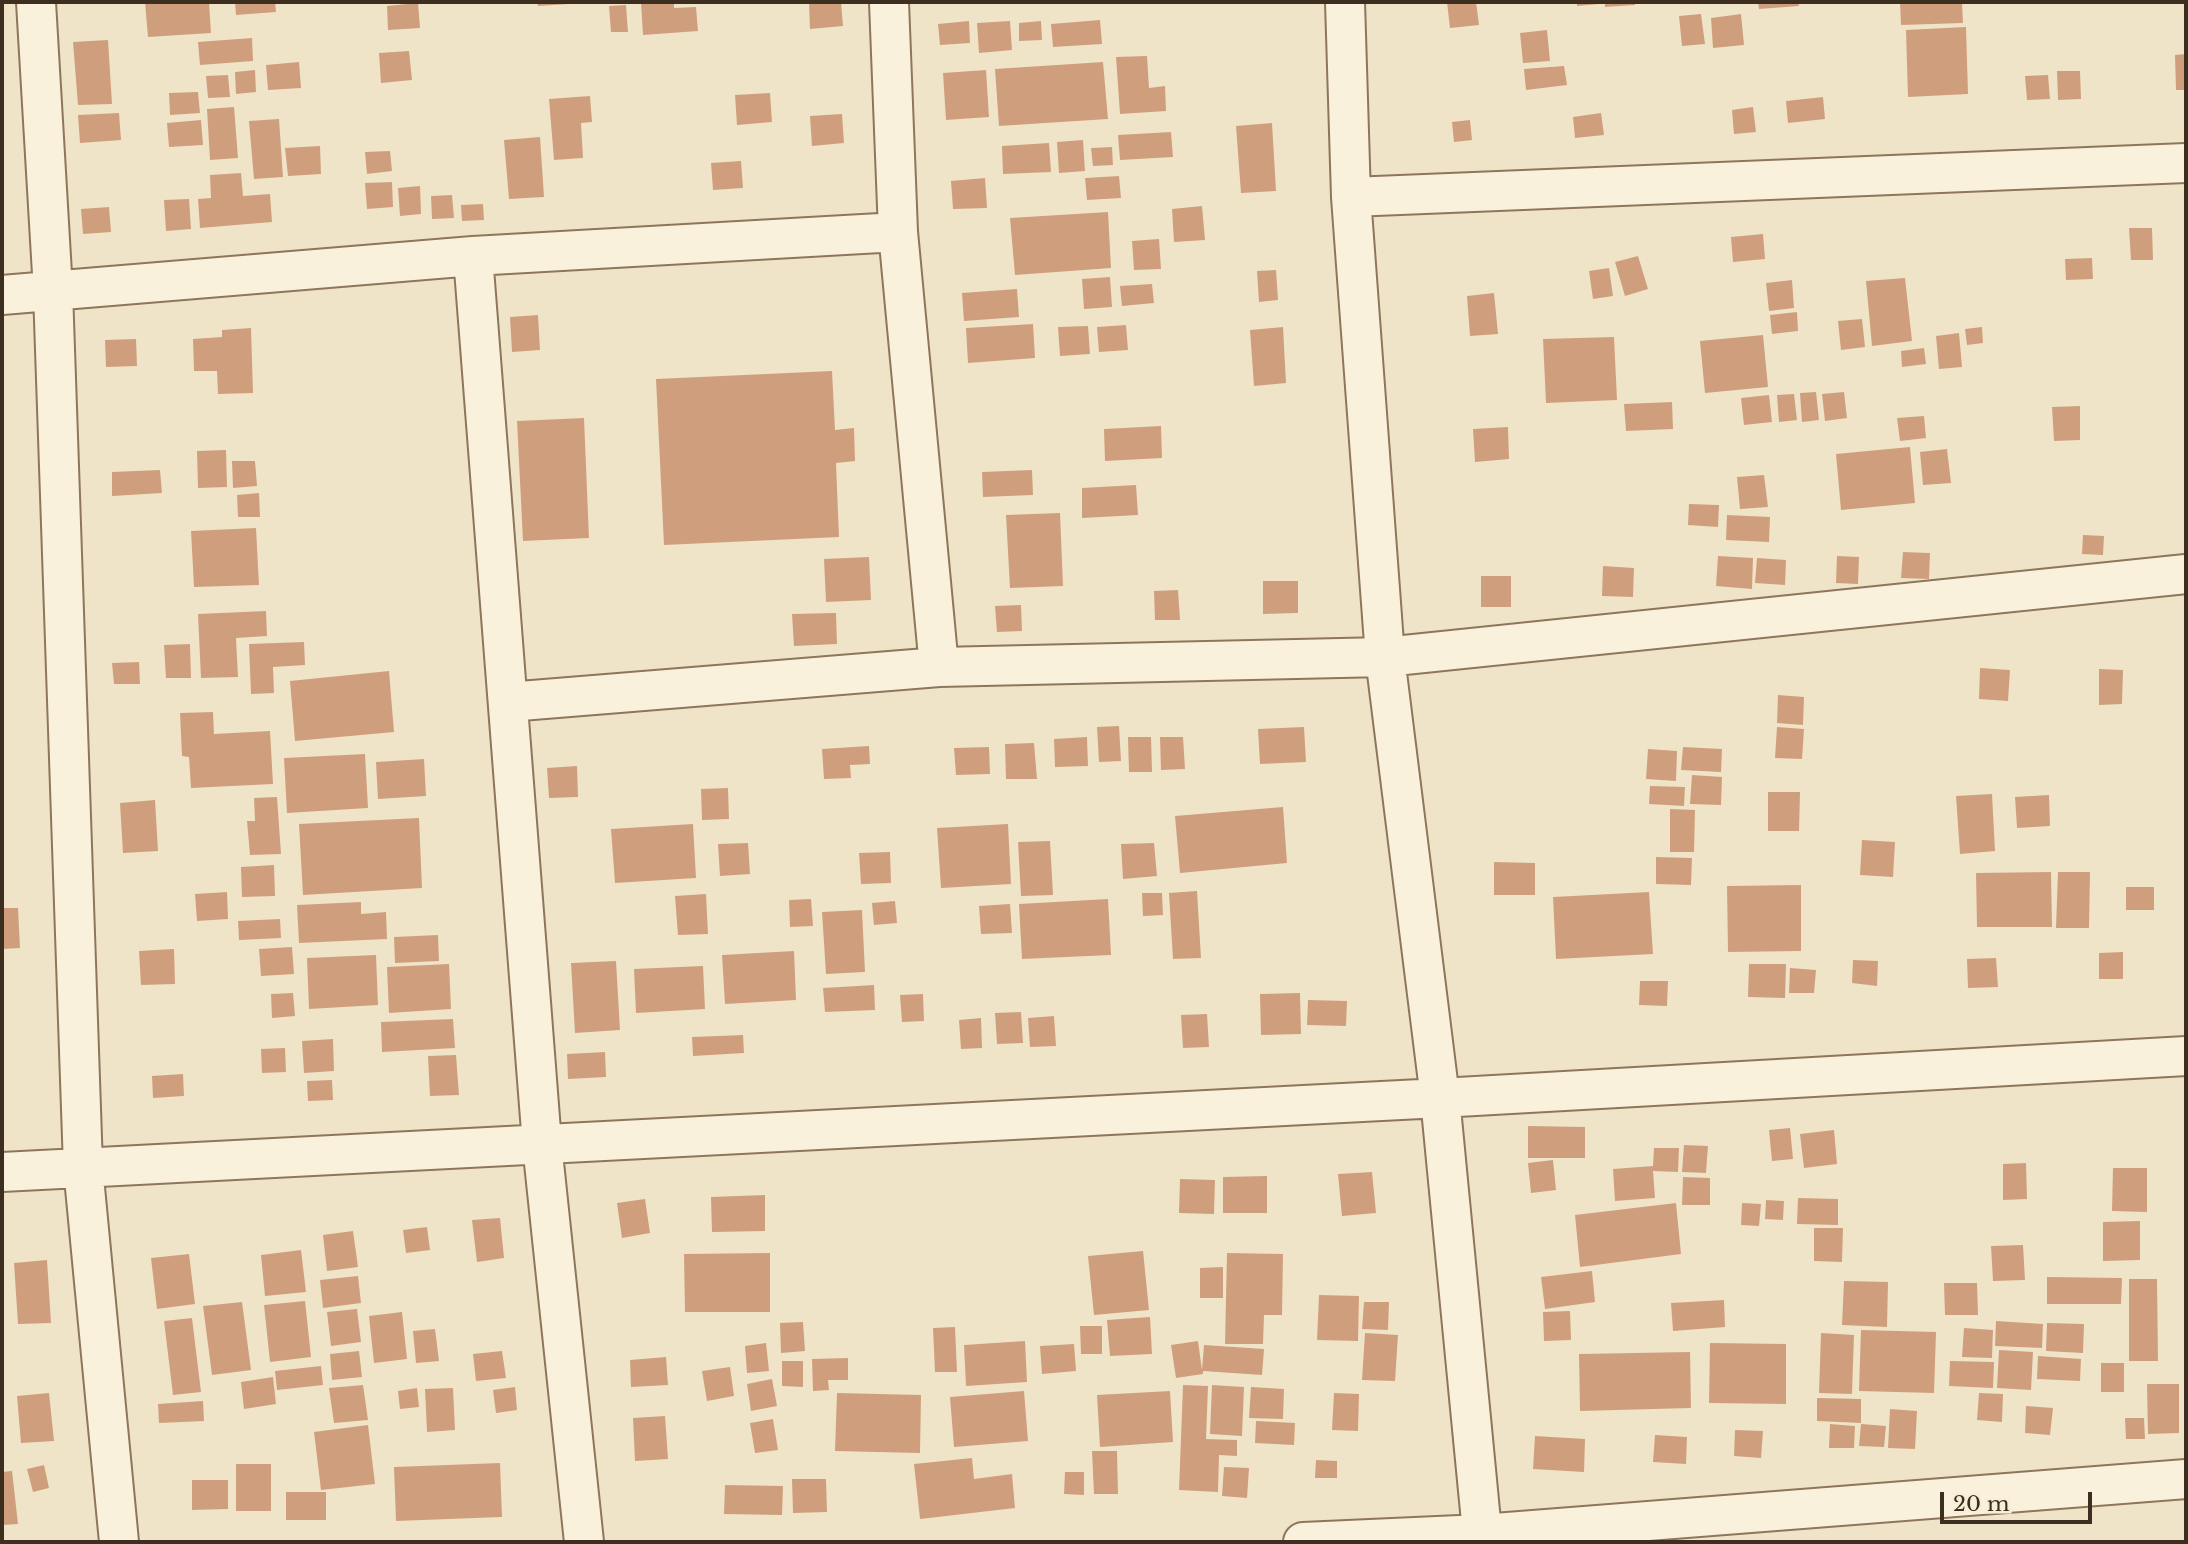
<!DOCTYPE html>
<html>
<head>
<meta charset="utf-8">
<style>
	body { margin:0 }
	#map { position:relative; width:2188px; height:1544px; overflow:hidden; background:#f0e4c8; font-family:"Libre Baskerville",serif }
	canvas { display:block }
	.frame { position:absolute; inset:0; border:4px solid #3d2e20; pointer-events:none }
	.scale { position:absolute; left:1940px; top:1492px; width:152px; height:32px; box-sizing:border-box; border:4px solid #3d2e20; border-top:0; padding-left:9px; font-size:21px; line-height:24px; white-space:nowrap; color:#3d2e20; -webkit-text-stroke:5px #f7eed8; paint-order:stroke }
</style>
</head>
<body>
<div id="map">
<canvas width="2188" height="1544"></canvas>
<div class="frame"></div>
<div class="scale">20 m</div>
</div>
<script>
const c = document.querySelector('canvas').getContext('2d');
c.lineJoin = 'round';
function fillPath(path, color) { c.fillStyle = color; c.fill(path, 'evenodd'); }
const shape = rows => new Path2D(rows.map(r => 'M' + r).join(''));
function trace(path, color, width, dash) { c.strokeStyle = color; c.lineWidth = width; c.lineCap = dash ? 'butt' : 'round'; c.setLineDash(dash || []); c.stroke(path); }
fillPath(shape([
	[145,2,209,2,211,33,148,37],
	[235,2,275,2,276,12,236,15],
	[537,2,569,2,569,4,538,6],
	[641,2,674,2,674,8,696,7,698,31,643,35],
	[809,2,841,2,843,26,810,29],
	[1447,2,1476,2,1479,25,1450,28],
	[1577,2,1599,2,1599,4,1577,6],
	[1605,2,1635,2,1635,5,1605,7],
	[1758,2,1798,2,1799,6,1759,9],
	[1900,2,1962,2,1963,23,1901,25],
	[418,3,420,28,388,30,387,6],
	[626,5,628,32,611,32,609,6],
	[1701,14,1705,44,1682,46,1679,16],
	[1741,14,1744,45,1713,48,1711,18],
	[1100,20,1102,44,1053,47,1051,24],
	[969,21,970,43,940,45,938,24],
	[1010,21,1012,50,979,53,977,23],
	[1041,21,1042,40,1019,41,1019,23],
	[1966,27,1968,94,1908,97,1906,30],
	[1547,30,1550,61,1523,63,1520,33],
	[252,38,253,61,200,65,198,42],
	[108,40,112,104,78,105,73,42],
	[409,51,412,80,381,83,379,53],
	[2186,54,2186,90,2176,90,2175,55],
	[1147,56,1149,88,1165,86,1166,111,1120,114,1116,57],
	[299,62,301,88,268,90,266,65],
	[1103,62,1108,119,999,126,995,69],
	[1564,66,1567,85,1526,90,1524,69],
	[255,70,256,92,236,94,235,72],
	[986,70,989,117,946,120,943,73],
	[2057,71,2080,71,2081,99,2058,100],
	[228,75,230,97,208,98,206,76],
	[2048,75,2050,99,2027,100,2025,76],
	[198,92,200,113,170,115,169,93],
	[770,93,772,122,737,125,735,95],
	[590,96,592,122,581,123,583,158,554,160,549,99],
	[1823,97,1825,119,1788,123,1786,101],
	[234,107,238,158,210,160,207,109],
	[1753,107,1756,132,1734,134,1732,110],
	[119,113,121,140,80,143,78,115],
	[1601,113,1604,135,1575,138,1573,117],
	[842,114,844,143,812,146,810,116],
	[279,119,283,177,254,179,249,121],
	[201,120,203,145,169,147,167,123],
	[1470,120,1472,140,1454,142,1452,122],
	[1272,123,1276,191,1241,193,1236,126],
	[1171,132,1173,157,1120,160,1118,135],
	[540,137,544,197,509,199,504,140],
	[1083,140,1085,171,1059,173,1057,142],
	[1049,143,1051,172,1003,174,1002,146],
	[320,146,321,174,288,176,285,148],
	[1112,147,1113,165,1093,166,1091,148],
	[390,151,392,171,367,174,365,152],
	[741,161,743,188,713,190,711,163],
	[241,173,243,196,270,194,272,222,200,228,198,199,211,198,210,175],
	[1119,176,1121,198,1087,200,1085,178],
	[985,178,987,208,953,209,951,181],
	[392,182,393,207,367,209,365,183],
	[420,186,421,214,400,216,398,188],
	[452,195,454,218,432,219,431,196],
	[189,199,191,229,166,231,164,200],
	[483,204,484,220,462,221,461,205],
	[1202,206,1205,240,1174,242,1172,209],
	[109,207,111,232,83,234,81,209],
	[1108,212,1111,268,1015,275,1010,218],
	[2129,228,2152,228,2153,260,2131,260],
	[1763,234,1765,259,1733,262,1731,237],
	[1159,239,1161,269,1134,270,1132,241],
	[1638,256,1648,289,1625,296,1615,262],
	[2092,258,2093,279,2066,280,2065,259],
	[1609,268,1613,296,1593,299,1589,271],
	[1276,270,1278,300,1259,302,1257,271],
	[1110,277,1112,307,1084,309,1082,279],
	[1905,278,1912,341,1872,346,1866,281],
	[1792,280,1794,308,1769,311,1766,283],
	[1152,284,1154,303,1122,306,1120,286],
	[1017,289,1019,317,964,321,962,293],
	[1494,293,1498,334,1470,336,1467,296],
	[1797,312,1798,331,1772,334,1770,315],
	[538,315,540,350,512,352,510,317],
	[1862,319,1865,347,1841,350,1838,321],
	[1033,324,1035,358,968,363,966,328],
	[1126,325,1128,350,1099,352,1097,327],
	[1088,326,1090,354,1060,356,1058,327],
	[1283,327,1286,383,1254,386,1250,330],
	[1982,327,1983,343,1967,345,1965,329],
	[251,328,253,393,218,394,217,371,194,371,193,339,222,337,222,330],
	[1959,333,1962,367,1939,369,1936,336],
	[1763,335,1768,387,1705,393,1700,341],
	[1614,337,1617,400,1546,403,1543,339],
	[136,339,137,366,106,367,105,340],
	[1924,348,1926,364,1902,367,1901,351],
	[832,371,835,430,854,428,855,461,836,463,839,537,664,545,656,379],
	[1816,392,1819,420,1802,422,1800,393],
	[1844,392,1847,418,1825,421,1822,394],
	[1794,394,1797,420,1779,422,1777,395],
	[1769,395,1772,422,1744,425,1741,398],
	[1672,402,1673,429,1626,431,1624,404],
	[2080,406,2080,440,2054,441,2052,407],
	[1924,416,1926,438,1900,441,1897,418],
	[584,418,589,538,523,541,517,421],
	[1161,426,1162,458,1105,461,1104,429],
	[1508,427,1509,459,1475,462,1473,429],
	[1910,447,1915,503,1841,510,1836,454],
	[1947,449,1951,483,1923,485,1920,452],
	[226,450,227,487,198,488,197,451],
	[232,461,255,461,257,486,233,488],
	[160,470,162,493,112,496,112,472],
	[1032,470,1033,495,983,497,982,472],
	[1764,475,1768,507,1740,509,1737,477],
	[1136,485,1138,515,1082,518,1082,488],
	[259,493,260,517,238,517,237,495],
	[1689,504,1719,505,1718,527,1688,525],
	[1060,513,1063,586,1010,588,1006,515],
	[1727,515,1770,517,1769,542,1726,540],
	[256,528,259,585,194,587,191,531],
	[2083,535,2104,536,2103,555,2082,554],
	[1903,552,1930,553,1929,579,1901,578],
	[1718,556,1753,558,1752,589,1716,586],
	[1837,556,1859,557,1858,584,1836,583],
	[869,557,871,600,826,602,824,559],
	[1757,558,1786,560,1785,585,1755,583],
	[1603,566,1634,568,1633,597,1602,596],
	[1481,576,1511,576,1511,607,1481,607],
	[1263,581,1298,581,1298,613,1263,614],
	[1178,590,1180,620,1155,620,1154,591],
	[1021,605,1022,631,997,632,995,606],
	[266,611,267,636,236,638,238,677,201,678,198,614],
	[836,613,837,644,794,646,792,614],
	[304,642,305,665,273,667,274,693,251,694,249,644],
	[190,644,191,678,166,678,164,645],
	[139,662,140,684,114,684,112,663],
	[1980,668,2010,670,2008,701,1979,699],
	[2099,669,2123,670,2122,704,2099,705],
	[389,671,394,732,295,741,290,681],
	[1778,695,1804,697,1803,725,1777,723],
	[213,712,214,734,270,731,273,784,191,788,189,757,182,756,180,713],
	[1119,726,1121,761,1099,762,1097,727],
	[1304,727,1306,762,1260,764,1258,729],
	[1777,727,1804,729,1802,759,1775,758],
	[1087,737,1088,766,1055,767,1054,739],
	[1128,737,1151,737,1152,772,1129,772],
	[1160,737,1183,737,1185,769,1161,770],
	[1034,743,1037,779,1006,779,1005,744],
	[869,746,870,764,850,765,851,778,824,779,822,749],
	[989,747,990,774,956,775,954,748],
	[1683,747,1722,749,1721,772,1681,770],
	[1648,749,1677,751,1676,781,1646,779],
	[365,754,368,808,287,813,284,758],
	[424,759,426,796,378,799,376,762],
	[577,766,578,797,549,798,547,768],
	[1692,775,1722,777,1721,805,1690,804],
	[1650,786,1685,787,1684,806,1649,804],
	[728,788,729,819,702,820,701,789],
	[1768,792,1800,792,1799,831,1768,831],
	[1992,794,1995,851,1960,854,1956,796],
	[2049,795,2050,826,2017,828,2015,797],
	[277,797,281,854,250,855,247,821,255,821,254,798],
	[155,800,158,851,123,853,120,803],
	[1283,807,1287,863,1180,873,1175,816],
	[1670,809,1695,810,1694,852,1670,852],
	[419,818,422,888,303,895,299,824],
	[693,824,696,878,615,883,611,829],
	[1008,824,1011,884,941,888,937,828],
	[1862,840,1895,842,1893,877,1860,875],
	[1050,841,1053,895,1021,896,1018,842],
	[748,843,750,874,720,876,718,844],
	[1154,843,1157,876,1123,879,1121,844],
	[890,852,891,883,861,884,859,853],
	[1656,857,1692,858,1691,885,1656,884],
	[1494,862,1535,863,1535,895,1494,895],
	[274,865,275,896,242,897,241,867],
	[2051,872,2052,927,1977,927,1976,873],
	[2058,872,2090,872,2089,928,2056,928],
	[1801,885,1801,951,1728,952,1727,886],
	[2126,887,2154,887,2154,910,2126,910],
	[1197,891,1201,958,1173,959,1169,893],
	[227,892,228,919,197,921,195,894],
	[1649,892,1653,954,1556,959,1553,897],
	[1142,893,1162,893,1163,915,1143,916],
	[706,894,708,934,678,935,675,896],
	[811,899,813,926,790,927,789,900],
	[1108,899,1111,955,1022,959,1019,904],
	[895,901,897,923,874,925,872,903],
	[361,902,361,914,386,912,387,939,299,943,297,905],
	[1010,904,1012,933,981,934,979,906],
	[2,908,18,908,20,948,2,949],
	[862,910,865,972,826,974,822,912],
	[280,919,281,938,239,940,238,921],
	[438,935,439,961,395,963,394,937],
	[292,947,294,974,261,976,259,949],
	[174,949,175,984,141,985,139,951],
	[794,951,796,1000,725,1004,722,955],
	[2123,952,2123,979,2099,979,2099,953],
	[376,955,378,1005,309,1009,307,958],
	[1996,958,1998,987,1968,988,1967,959],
	[1853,960,1878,961,1877,986,1852,983],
	[616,961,620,1030,575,1033,571,963],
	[449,964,451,1009,389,1013,387,967],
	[1749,964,1786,964,1785,998,1748,997],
	[703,966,705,1009,636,1013,634,969],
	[1790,968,1816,970,1814,993,1789,993],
	[1640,981,1668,981,1667,1006,1639,1005],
	[874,985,875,1010,825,1012,823,988],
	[293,993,295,1016,272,1018,271,994],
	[1300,993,1301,1034,1261,1035,1260,994],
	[923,994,924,1021,902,1022,900,995],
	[1308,1000,1347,1001,1346,1026,1307,1025],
	[1021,1012,1023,1043,997,1044,995,1013],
	[1207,1014,1209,1047,1183,1048,1181,1015],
	[1054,1016,1056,1046,1030,1047,1028,1018],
	[981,1018,982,1048,961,1049,959,1020],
	[453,1019,455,1048,382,1052,381,1022],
	[743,1035,744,1053,693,1056,692,1037],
	[333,1039,334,1071,304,1073,302,1041],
	[285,1048,286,1072,262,1073,261,1049],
	[605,1052,606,1077,568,1079,567,1054],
	[456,1055,459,1095,430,1096,428,1056],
	[183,1074,184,1096,153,1098,152,1076],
	[332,1080,333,1100,308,1101,307,1081],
	[1528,1126,1585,1127,1585,1158,1528,1158],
	[1790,1128,1793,1159,1772,1161,1769,1130],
	[1834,1130,1837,1164,1804,1168,1800,1134],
	[1684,1145,1708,1146,1706,1173,1682,1172],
	[1654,1148,1679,1148,1678,1172,1653,1171,1655,1198,1615,1201,1613,1169,1653,1166],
	[1553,1160,1556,1190,1531,1193,1528,1163],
	[2026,1163,2027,1199,2003,1200,2003,1164],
	[2113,1168,2147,1168,2147,1212,2112,1211],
	[1372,1172,1376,1213,1342,1216,1338,1174],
	[1267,1176,1267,1213,1223,1213,1223,1177],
	[1683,1177,1710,1178,1710,1205,1682,1205],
	[1180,1179,1215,1180,1214,1214,1179,1213],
	[765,1195,765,1231,712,1232,711,1197],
	[1798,1198,1838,1199,1838,1225,1797,1224],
	[645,1199,650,1233,622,1238,617,1203],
	[1766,1200,1784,1201,1783,1220,1765,1219],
	[1676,1203,1681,1254,1580,1267,1575,1215],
	[1742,1203,1761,1204,1759,1226,1741,1225],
	[500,1218,504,1258,477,1262,472,1220],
	[2140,1221,2140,1260,2103,1261,2103,1222],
	[427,1227,430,1250,406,1253,403,1230],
	[1814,1228,1843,1228,1842,1262,1814,1261],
	[353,1231,358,1267,327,1271,323,1235],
	[2023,1245,2025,1280,1993,1281,1991,1246],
	[301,1250,306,1292,265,1296,261,1255],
	[1143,1251,1149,1310,1094,1315,1088,1256],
	[770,1253,770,1312,685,1312,684,1254],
	[1227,1253,1283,1254,1282,1315,1264,1315,1263,1344,1225,1344],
	[189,1254,195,1304,157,1309,151,1258],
	[47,1260,51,1323,18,1324,14,1263],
	[1223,1267,1223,1298,1200,1298,1200,1268],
	[1592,1271,1595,1302,1545,1309,1541,1277],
	[358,1276,361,1303,323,1308,320,1280],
	[2047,1277,2122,1278,2121,1304,2047,1304],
	[2129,1279,2157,1279,2158,1361,2129,1361],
	[1844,1281,1888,1282,1887,1327,1842,1325],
	[1944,1283,1977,1283,1978,1315,1945,1315],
	[1319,1295,1359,1296,1358,1341,1317,1340],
	[1724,1300,1725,1327,1673,1331,1671,1303],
	[305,1301,311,1357,270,1362,264,1305],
	[242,1302,251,1370,212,1375,203,1306],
	[1364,1302,1389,1302,1388,1330,1362,1329],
	[357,1309,361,1342,331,1346,327,1312],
	[1570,1311,1571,1340,1544,1341,1543,1312],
	[402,1312,407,1359,374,1363,369,1316],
	[1150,1317,1152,1354,1110,1356,1107,1320],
	[192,1318,201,1392,173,1395,164,1321],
	[1996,1321,2043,1324,2042,1348,1995,1346],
	[803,1322,805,1351,781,1353,780,1323],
	[2047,1323,2084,1324,2083,1353,2046,1351],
	[1080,1326,1102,1326,1102,1354,1081,1354],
	[955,1327,957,1372,935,1372,933,1328],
	[1964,1328,1993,1330,1992,1358,1962,1357],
	[435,1329,439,1361,416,1363,413,1331],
	[1861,1330,1936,1332,1934,1393,1859,1391],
	[1365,1333,1398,1335,1395,1381,1362,1380],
	[1821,1333,1854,1335,1852,1394,1819,1393],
	[1025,1341,1027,1382,966,1386,964,1345],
	[1198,1341,1202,1370,1204,1345,1264,1349,1262,1375,1203,1371,1203,1374,1176,1378,1171,1345],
	[766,1343,769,1371,747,1373,745,1346],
	[1710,1343,1786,1344,1786,1404,1709,1403],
	[1074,1344,1076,1371,1042,1374,1040,1346],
	[1999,1350,2033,1352,2031,1390,1997,1388],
	[359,1351,362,1377,332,1380,330,1354],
	[502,1351,506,1378,476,1381,473,1354],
	[1690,1352,1691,1408,1580,1411,1579,1354],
	[2038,1356,2081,1359,2080,1381,2037,1379],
	[666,1357,668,1385,631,1387,630,1360],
	[848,1358,848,1380,828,1380,829,1390,813,1391,812,1359],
	[782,1361,803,1361,803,1387,782,1386],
	[1950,1361,1994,1362,1993,1388,1949,1386],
	[2101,1363,2124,1363,2124,1392,2101,1392],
	[321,1366,323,1385,277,1390,275,1371],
	[730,1367,734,1396,707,1401,702,1371],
	[273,1377,276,1404,244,1409,241,1382],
	[772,1379,777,1406,751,1411,747,1384],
	[2147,1384,2179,1384,2179,1433,2148,1434],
	[363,1385,368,1420,334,1423,329,1388],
	[1183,1385,1208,1386,1206,1439,1237,1440,1237,1456,1219,1455,1218,1492,1179,1490],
	[1212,1385,1244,1387,1242,1436,1210,1434],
	[515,1387,517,1410,496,1413,493,1390],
	[1251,1387,1284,1389,1283,1419,1249,1418],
	[417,1388,419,1407,400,1409,398,1391],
	[453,1388,455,1430,427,1432,425,1389],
	[1024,1391,1028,1441,954,1447,950,1397],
	[1170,1391,1173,1442,1100,1447,1097,1395],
	[49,1393,54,1441,21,1443,17,1396],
	[837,1393,921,1395,920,1453,835,1451],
	[1334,1393,1359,1394,1358,1431,1332,1430],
	[1979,1393,2003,1394,2002,1422,1977,1420],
	[1817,1398,1861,1399,1861,1423,1817,1421],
	[203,1401,204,1421,159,1423,158,1404],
	[2026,1406,2053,1408,2050,1435,2025,1433],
	[1890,1409,1917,1411,1915,1449,1888,1448],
	[665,1416,668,1459,635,1461,633,1418],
	[2125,1418,2144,1418,2145,1439,2126,1439],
	[773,1419,778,1450,755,1453,750,1423],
	[1256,1421,1295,1423,1294,1445,1255,1443],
	[1830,1424,1855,1426,1854,1448,1829,1448],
	[1861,1424,1886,1426,1884,1447,1859,1446],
	[368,1425,375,1484,321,1490,314,1432],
	[1735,1430,1763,1431,1761,1458,1734,1456],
	[1655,1435,1687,1437,1686,1464,1653,1462],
	[1535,1436,1585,1439,1584,1472,1533,1469],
	[1092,1451,1117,1451,1118,1494,1094,1494],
	[972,1458,974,1479,1012,1474,1015,1508,920,1519,914,1464],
	[1316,1460,1337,1461,1337,1478,1315,1478],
	[500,1463,502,1517,396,1521,394,1467],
	[236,1464,271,1464,271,1511,236,1511],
	[44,1465,49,1488,33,1492,27,1469],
	[1224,1467,1249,1468,1247,1498,1222,1496],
	[12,1471,18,1524,2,1525,2,1472],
	[1065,1472,1084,1472,1084,1495,1064,1494],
	[792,1479,826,1479,827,1512,793,1513],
	[192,1480,228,1480,228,1509,192,1510],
	[725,1485,783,1486,782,1515,724,1514],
	[286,1492,326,1492,326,1520,286,1520]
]), '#cf9f7d');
const minor = shape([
	[36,2,53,291,83,1167,119,1542],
	[889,2,898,232,939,667],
	[1345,2,1351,197,1385,657,1440,1098,1483,1542],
	[1351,197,2186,163],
	[473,256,542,1144,584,1542],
	[2,295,473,256,898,232],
	[508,702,939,667,1385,657,2186,574],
	[2,1172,1440,1098,2186,1056],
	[1303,1542,1482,1534,2186,1479]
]);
trace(minor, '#8d765c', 42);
trace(minor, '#faf1dc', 38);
</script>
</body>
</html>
